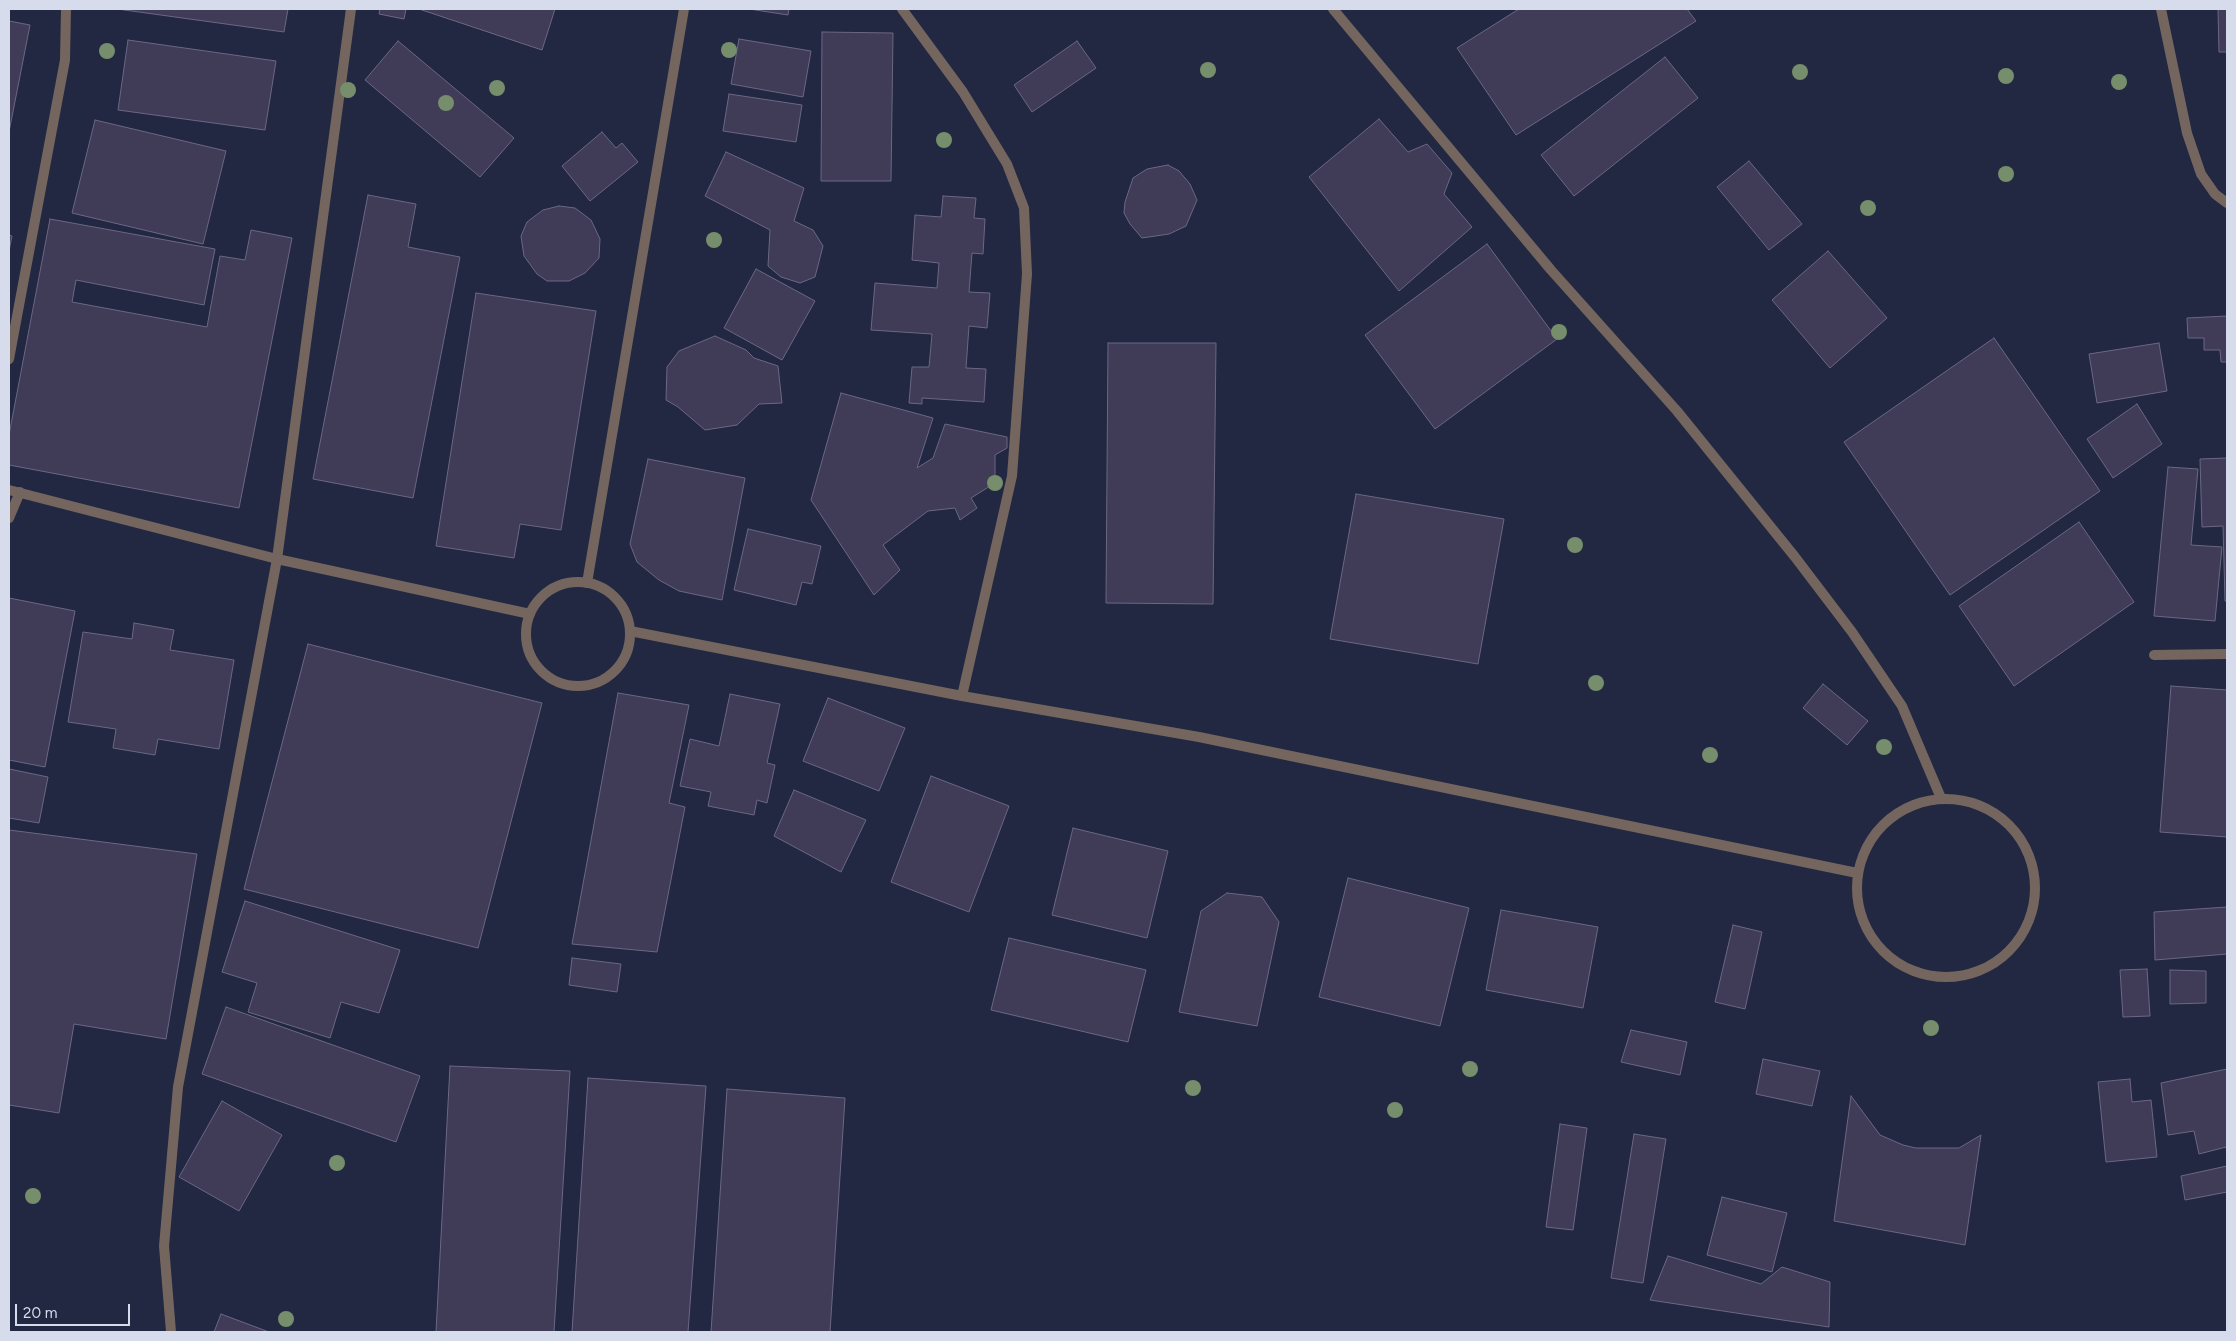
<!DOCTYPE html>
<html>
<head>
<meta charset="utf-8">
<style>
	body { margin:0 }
	#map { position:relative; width:2236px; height:1341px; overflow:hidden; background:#222841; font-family:Figtree,sans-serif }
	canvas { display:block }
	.frame { position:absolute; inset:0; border:10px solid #d7dcec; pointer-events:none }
	.scale { position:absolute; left:15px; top:1304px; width:115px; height:22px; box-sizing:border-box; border:2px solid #d7dcec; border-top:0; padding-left:6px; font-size:15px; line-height:18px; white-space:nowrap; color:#d7dcec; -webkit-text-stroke:4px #222841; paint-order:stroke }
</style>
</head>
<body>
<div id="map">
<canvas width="2236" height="1341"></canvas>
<div class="frame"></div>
<div class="scale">20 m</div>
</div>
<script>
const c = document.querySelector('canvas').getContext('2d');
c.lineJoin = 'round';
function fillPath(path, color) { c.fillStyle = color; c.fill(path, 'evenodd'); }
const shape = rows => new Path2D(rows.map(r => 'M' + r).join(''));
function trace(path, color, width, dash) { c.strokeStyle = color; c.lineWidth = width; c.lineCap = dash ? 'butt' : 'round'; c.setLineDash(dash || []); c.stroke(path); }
const building = shape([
	[117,9,288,9,284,32,117,9],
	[380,9,406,9,404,19,379,14,380,9],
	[419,9,555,9,542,50,419,9],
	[749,9,789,9,788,15,749,9],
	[1519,9,1687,9,1696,21,1516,135,1457,48,1519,9],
	[2218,9,2227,9,2227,52,2219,52,2218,9],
	[9,21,30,25,9,132,9,21],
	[822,32,893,33,891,181,821,181,822,32],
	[739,39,811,51,803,97,731,84,739,39],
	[128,40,276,61,265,130,118,110,128,40],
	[398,41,514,138,480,177,365,80,398,41],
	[1077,41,1096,68,1032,112,1014,85,1077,41],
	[1665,57,1698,98,1574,196,1541,155,1665,57],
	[729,94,802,105,796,142,723,131,729,94],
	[1379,119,1408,152,1427,144,1452,173,1444,194,1472,227,1399,291,1309,177,1379,119],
	[95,120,226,151,203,244,72,213,95,120],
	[602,132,616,148,622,143,638,162,590,201,562,166,602,132],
	[726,152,804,188,794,221,813,230,823,246,815,277,800,283,781,277,768,266,770,230,705,196,726,152],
	[1749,161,1802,224,1769,250,1717,187,1749,161],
	[1168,165,1179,171,1190,184,1197,200,1186,226,1169,234,1142,238,1130,224,1124,213,1125,202,1133,178,1147,169,1168,165],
	[368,195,416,204,408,247,460,257,413,498,313,479,368,195],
	[943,196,976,198,974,218,985,219,983,254,972,253,969,292,990,293,987,328,969,326,966,368,986,369,984,402,922,398,922,404,909,403,912,367,929,367,932,334,871,330,875,283,937,288,939,263,912,260,915,215,941,217,943,196],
	[559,206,575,208,591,220,600,239,599,258,585,273,569,281,547,281,537,274,524,256,521,236,527,222,543,210,559,206],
	[50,219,215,249,204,305,76,280,72,302,207,327,220,256,245,260,251,230,292,238,239,508,9,465,9,435,50,219],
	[9,235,12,236,9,251,9,235],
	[1487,244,1557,339,1435,429,1365,335,1487,244],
	[1828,251,1887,318,1830,368,1772,300,1828,251],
	[756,269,815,301,782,360,724,328,756,269],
	[476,293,596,311,561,530,520,524,514,558,436,546,476,293],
	[2227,316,2227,362,2221,362,2220,350,2204,350,2204,338,2188,338,2187,318,2227,316],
	[715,336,746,350,754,358,778,366,782,403,759,404,737,425,705,430,678,407,666,400,667,367,679,351,715,336],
	[1994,338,2100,491,1950,595,1844,442,1994,338],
	[1108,343,1216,343,1213,604,1106,603,1108,343],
	[2159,343,2167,391,2097,403,2089,354,2159,343],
	[841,393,933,418,917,468,933,458,945,424,1007,437,1007,448,995,455,995,483,971,498,977,508,960,520,955,508,928,511,883,545,900,570,874,595,811,500,841,393],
	[2137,404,2162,444,2113,478,2087,439,2137,404],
	[2227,458,2227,601,2225,601,2223,526,2202,527,2200,459,2227,458],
	[648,459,745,478,722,600,679,591,659,580,637,562,630,544,648,459],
	[2168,467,2198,469,2191,545,2222,547,2215,621,2154,616,2168,467],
	[1356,494,1504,519,1478,664,1330,639,1356,494],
	[2079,522,2134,602,2014,686,1959,606,2079,522],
	[748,529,821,546,812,584,802,582,796,605,734,590,748,529],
	[9,598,75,611,45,767,9,760,9,598],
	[134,623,174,630,170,650,234,660,219,749,158,739,155,755,113,748,116,729,68,722,83,632,132,639,134,623],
	[308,644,542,703,478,948,244,889,308,644],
	[1823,684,1868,721,1847,745,1803,708,1823,684],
	[2171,686,2227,690,2227,837,2160,832,2171,686],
	[618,693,689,705,669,803,685,807,657,952,572,944,618,693],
	[730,694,780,704,767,763,775,765,767,803,757,800,754,815,708,806,711,792,680,786,690,739,719,746,730,694],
	[828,698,905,728,879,791,803,761,828,698],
	[9,769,48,777,39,823,9,818,9,769],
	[931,776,1009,806,969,912,891,882,931,776],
	[794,790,866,820,841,872,774,836,794,790],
	[1073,828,1168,851,1147,938,1052,915,1073,828],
	[9,830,197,854,166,1039,74,1024,59,1113,9,1105,9,830],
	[1348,878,1469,908,1440,1026,1319,997,1348,878],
	[1227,893,1262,897,1279,922,1257,1026,1179,1012,1201,911,1227,893],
	[245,901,400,950,379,1013,341,1002,330,1038,248,1012,257,983,222,972,245,901],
	[2227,907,2227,954,2155,960,2154,912,2227,907],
	[1501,910,1598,927,1583,1008,1486,990,1501,910],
	[1733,925,1762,932,1745,1009,1715,1002,1733,925],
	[1009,938,1146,970,1128,1042,991,1010,1009,938],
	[572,958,621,964,617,992,569,985,572,958],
	[2147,969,2150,1016,2123,1017,2120,970,2147,969],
	[2170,970,2206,971,2206,1003,2170,1004,2170,970],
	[226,1007,420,1076,396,1142,202,1074,226,1007],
	[1631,1030,1687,1042,1680,1075,1621,1062,1631,1030],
	[1763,1059,1820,1071,1812,1106,1756,1094,1763,1059],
	[450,1066,570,1071,554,1332,436,1332,450,1066],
	[2227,1069,2227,1152,2226,1147,2199,1154,2194,1131,2168,1135,2161,1083,2227,1069],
	[588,1078,706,1086,688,1332,572,1332,588,1078],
	[2130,1079,2132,1102,2151,1100,2157,1157,2106,1162,2098,1082,2130,1079],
	[727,1089,845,1098,830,1332,711,1332,727,1089],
	[1851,1096,1880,1135,1903,1145,1916,1148,1959,1148,1981,1135,1965,1245,1834,1221,1851,1096],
	[222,1101,282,1135,239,1211,179,1177,222,1101],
	[1560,1124,1587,1128,1573,1230,1546,1227,1560,1124],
	[1634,1134,1666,1139,1643,1283,1611,1278,1634,1134],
	[2227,1166,2227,1192,2185,1200,2181,1176,2227,1166],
	[1722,1197,1787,1213,1772,1272,1707,1255,1722,1197],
	[1668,1256,1761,1284,1782,1267,1830,1282,1829,1327,1650,1300,1668,1256],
	[221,1314,269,1332,214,1332,221,1314]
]);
fillPath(building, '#403b57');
trace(building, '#6b6785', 1);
trace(shape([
	[902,9,963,92,1007,164,1024,208,1027,274,1012,476,962,696],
	[1333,9,1551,270,1677,411,1795,557,1852,632,1902,706,1941,798],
	[9,359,65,60,66,9],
	[9,490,277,559,530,614],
	[9,518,20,492],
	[587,583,684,9],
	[630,631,962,696,1199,737,1857,873],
	'1857 888a89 89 0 1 1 178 0a89 89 0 1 1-178 0Z',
	[171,1332,164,1246,178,1087,277,559,351,9]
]), '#74665f', 10);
trace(shape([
	[2161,9,2187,133,2201,174,2215,194,2227,203],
	'526 634a52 52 0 1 1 104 0a52 52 0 1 1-104 0Z',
	[2154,655,2227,654]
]), '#74665f', 10);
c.fillStyle = '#768e6c';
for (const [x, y] of [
	[729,50],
	[107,51],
	[1208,70],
	[1800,72],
	[2006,76],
	[2119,82],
	[497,88],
	[348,90],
	[446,103],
	[944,140],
	[2006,174],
	[1868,208],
	[714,240],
	[1559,332],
	[995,483],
	[1575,545],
	[1596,683],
	[1884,747],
	[1710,755],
	[1931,1028],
	[1470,1069],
	[1193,1088],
	[1395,1110],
	[337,1163],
	[33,1196],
	[286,1319]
]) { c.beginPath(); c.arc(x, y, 8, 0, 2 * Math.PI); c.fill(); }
</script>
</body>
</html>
